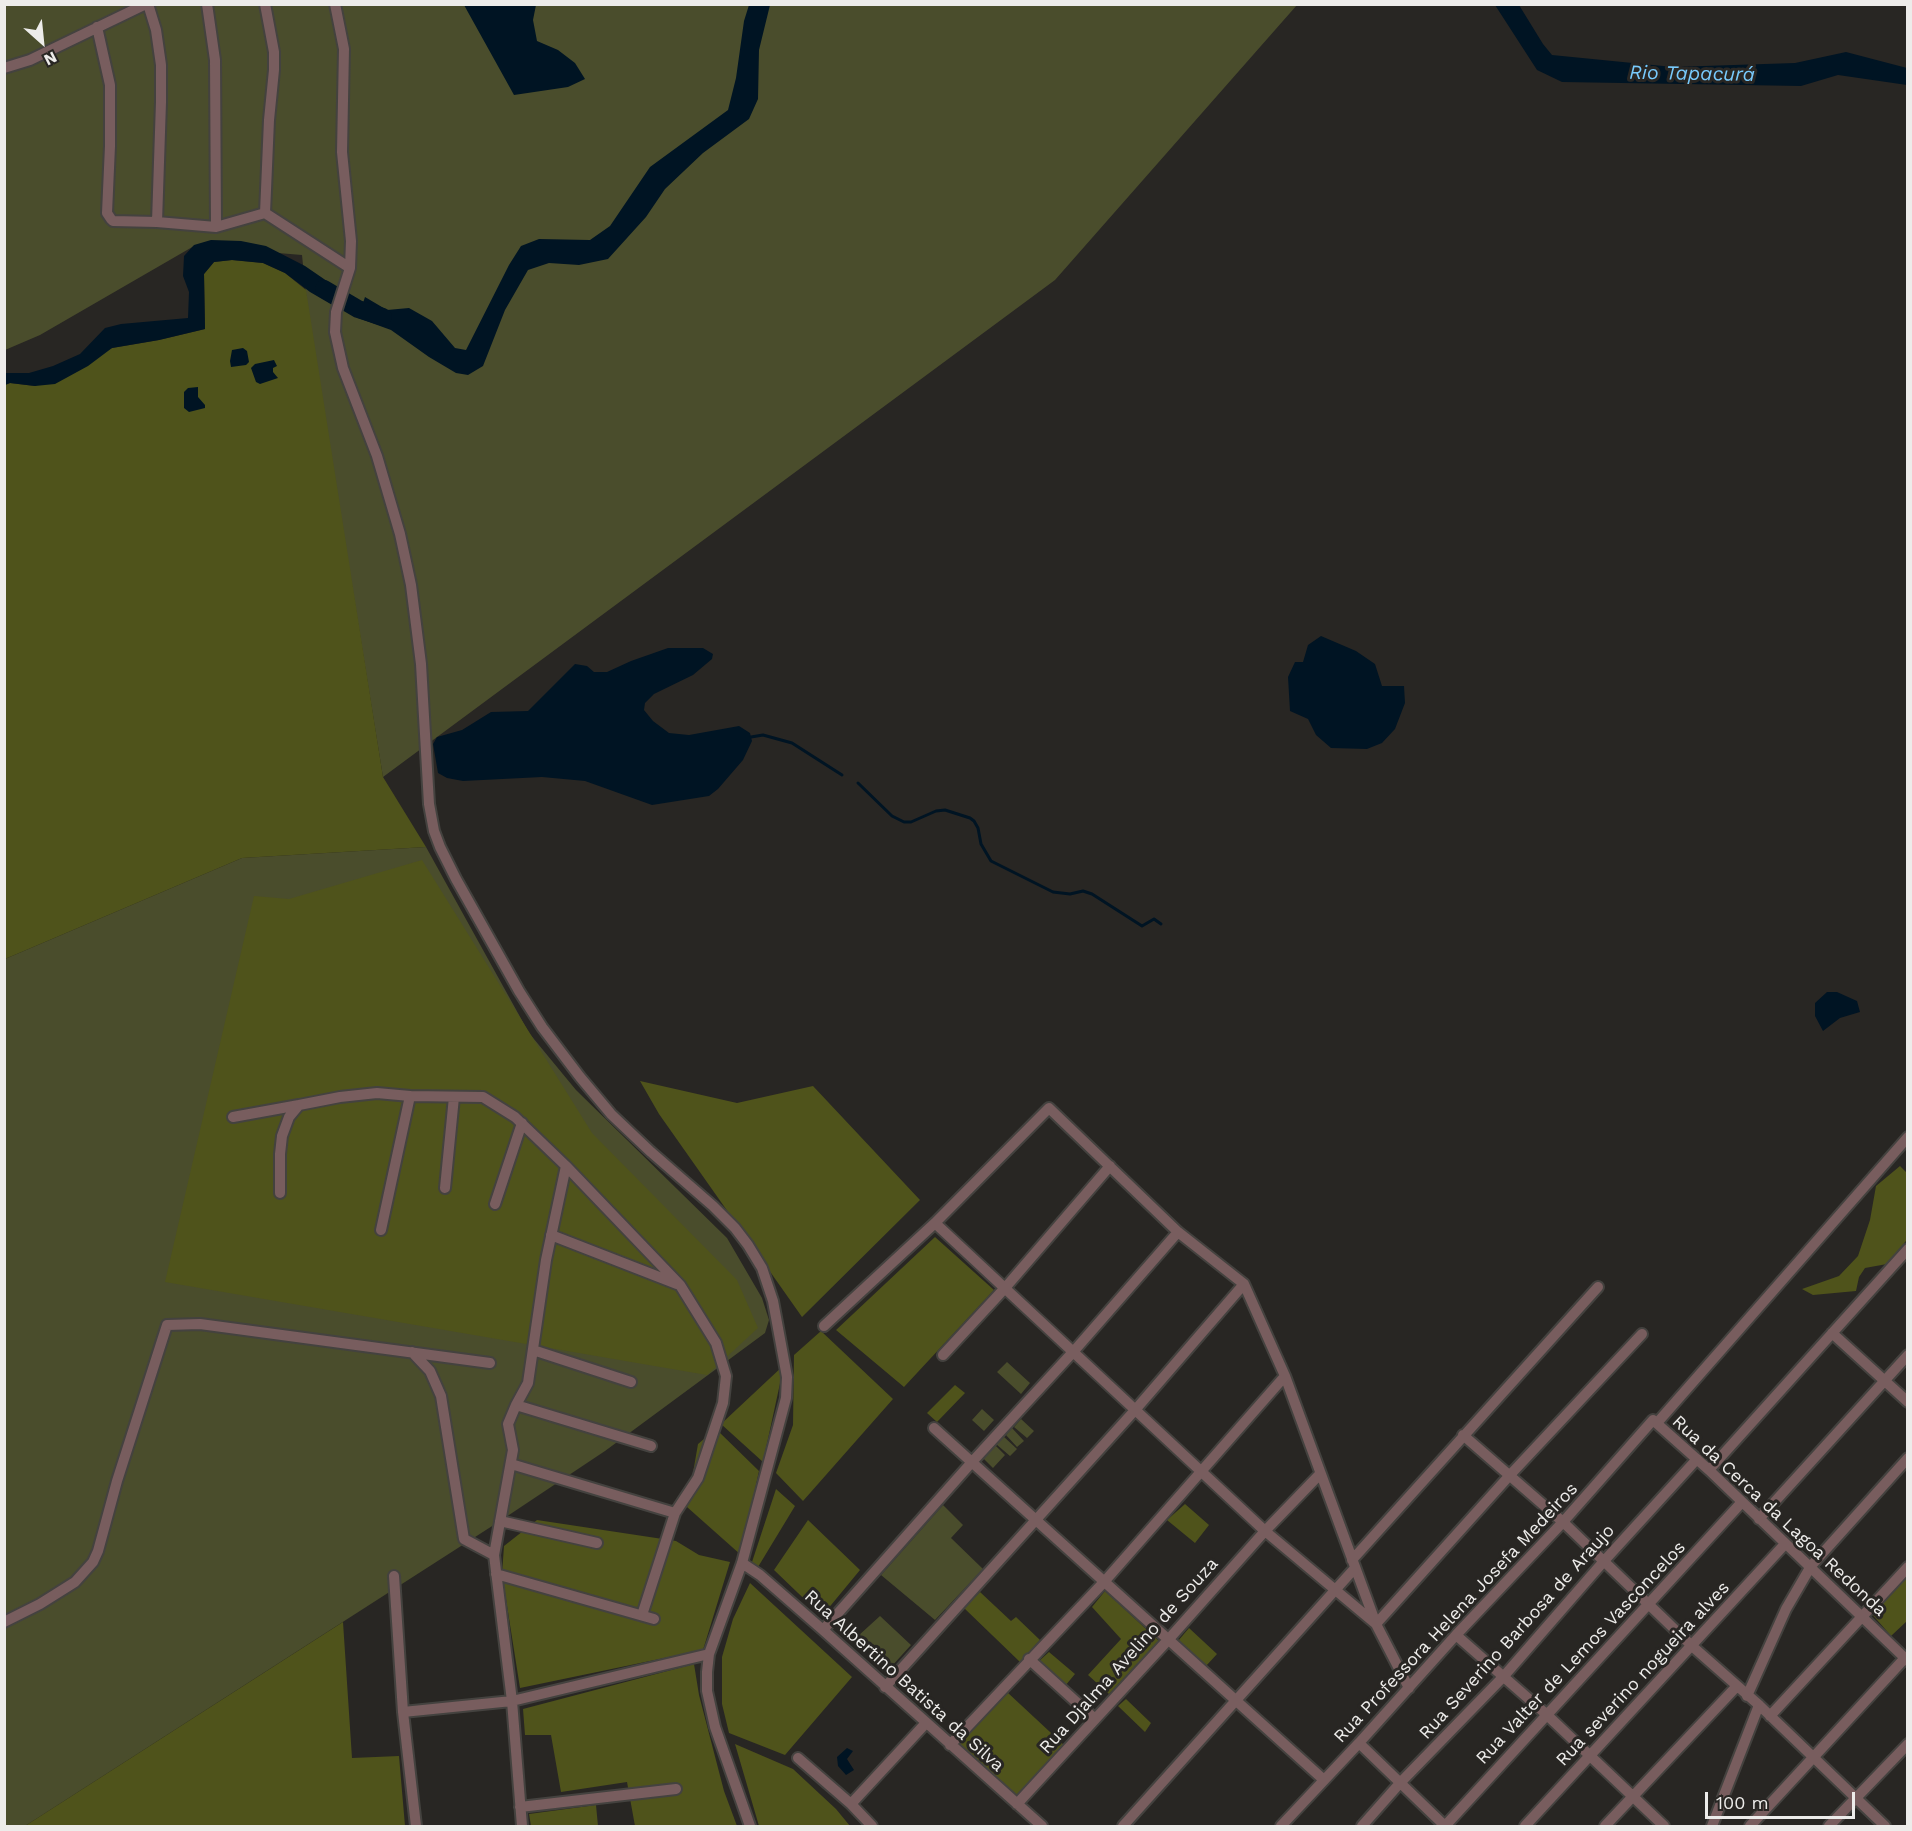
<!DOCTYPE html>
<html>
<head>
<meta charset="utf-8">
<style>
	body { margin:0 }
	#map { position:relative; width:1912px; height:1831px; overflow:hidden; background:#282623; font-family:"Work Sans",sans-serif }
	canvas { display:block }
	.frame { position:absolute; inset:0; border:6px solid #edecea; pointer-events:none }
	.north { position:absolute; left:12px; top:12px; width:60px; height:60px; -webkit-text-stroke:4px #282623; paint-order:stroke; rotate:153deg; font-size:16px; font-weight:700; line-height:24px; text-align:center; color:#edecea }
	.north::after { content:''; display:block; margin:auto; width:21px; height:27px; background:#edecea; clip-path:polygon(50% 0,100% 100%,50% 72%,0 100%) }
	.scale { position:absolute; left:1705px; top:1792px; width:150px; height:27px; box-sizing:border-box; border:3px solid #edecea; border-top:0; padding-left:8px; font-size:18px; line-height:21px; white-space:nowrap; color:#edecea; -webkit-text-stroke:4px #282623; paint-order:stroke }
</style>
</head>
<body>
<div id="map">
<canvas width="1912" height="1831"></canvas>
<div class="frame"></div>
<div class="north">N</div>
<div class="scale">100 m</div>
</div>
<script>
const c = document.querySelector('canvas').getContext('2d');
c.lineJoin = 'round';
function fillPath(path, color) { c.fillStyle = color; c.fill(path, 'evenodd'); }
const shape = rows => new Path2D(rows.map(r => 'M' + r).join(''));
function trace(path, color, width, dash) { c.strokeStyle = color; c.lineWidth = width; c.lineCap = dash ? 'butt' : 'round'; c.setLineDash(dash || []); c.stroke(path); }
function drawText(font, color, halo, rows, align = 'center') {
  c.font = font + ' "Work Sans",sans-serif'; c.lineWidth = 6; c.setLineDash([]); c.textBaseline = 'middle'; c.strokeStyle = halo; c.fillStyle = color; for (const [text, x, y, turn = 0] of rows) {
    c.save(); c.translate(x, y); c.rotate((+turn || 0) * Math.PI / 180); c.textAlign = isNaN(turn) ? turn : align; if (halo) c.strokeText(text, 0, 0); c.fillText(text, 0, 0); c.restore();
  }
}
fillPath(shape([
	[5,5,1297,5,1055,280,383,777,308,314,302,255,194,246,40,335,5,350],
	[426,847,529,1033,576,1090,727,1238,762,1298,769,1320,765,1333,605,1451,500,1521,25,1826,5,1826,5,959,242,858],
	[1007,1362,1030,1383,1021,1394,997,1372],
	[982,1409,994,1420,984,1431,972,1420],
	[1021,1419,1034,1431,1027,1438,1014,1427],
	[1012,1428,1024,1441,1017,1447,1006,1435],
	[1003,1436,1017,1449,1010,1456,996,1444],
	[995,1445,1005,1455,993,1468,982,1457],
	[943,1505,963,1525,951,1538,983,1569,935,1620,881,1575],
	[880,1616,911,1645,891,1667,858,1636]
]), '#4a4d2c');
fillPath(shape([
	[232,260,263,263,285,273,306,290,383,777,426,847,242,858,5,959,5,385,10,383,35,386,112,348,159,340,205,329,204,274,214,262],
	[422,860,592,1133,737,1280,758,1328,707,1375,165,1282,254,896,289,899],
	[640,1081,737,1103,813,1086,920,1200,802,1317,659,1114],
	[1900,1166,1907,1173,1907,1233,1906,1241,1887,1264,1865,1268,1859,1277,1856,1291,1813,1295,1802,1289,1839,1276,1858,1256,1870,1220,1876,1186],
	[935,1237,994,1290,904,1387,836,1330],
	[821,1331,893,1399,803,1501,776,1473,793,1425,794,1355],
	[784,1365,763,1462,721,1424],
	[955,1385,965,1393,937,1422,927,1413],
	[716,1429,759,1471,741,1555,687,1507,698,1444],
	[776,1489,795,1506,758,1567,752,1562],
	[1185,1504,1209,1525,1195,1543,1167,1520],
	[537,1520,676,1541,699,1555,730,1562,703,1650,520,1688,502,1574,504,1546],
	[808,1520,860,1570,822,1616,774,1570],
	[1907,1576,1907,1621,1891,1636,1871,1613],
	[750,1583,852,1677,785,1755,729,1733,722,1704,722,1657,733,1619],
	[1105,1591,1159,1641,1109,1694,1088,1675,1121,1639,1092,1607],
	[980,1592,1011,1621,1016,1617,1040,1640,1020,1662,964,1608],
	[343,1622,352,1758,399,1756,405,1826,25,1826],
	[1189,1628,1217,1654,1206,1666,1178,1641],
	[1049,1652,1075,1674,1065,1686,1038,1662],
	[694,1664,699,1695,724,1791,737,1826,635,1826,627,1782,561,1792,551,1735,525,1735,523,1709],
	[1007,1692,1064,1745,1016,1797,956,1743],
	[1126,1699,1151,1723,1145,1732,1118,1706],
	[735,1744,793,1769,836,1809,850,1826,759,1826],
	[596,1805,598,1826,531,1826,529,1814]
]), '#4f531b');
fillPath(shape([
	[464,5,536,5,533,20,537,41,558,50,575,63,585,79,568,87,514,95],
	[749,5,770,5,759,50,758,99,749,119,703,153,665,189,646,217,608,259,579,265,549,263,528,270,505,310,483,366,468,375,456,373,429,357,391,330,358,318,365,297,387,310,409,308,432,321,455,348,466,350,509,265,521,246,539,239,590,240,610,226,650,167,728,110,736,78,744,21],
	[1495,5,1519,5,1543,44,1552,55,1673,67,1795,63,1846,52,1907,68,1907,85,1838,75,1801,86,1562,82,1537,70],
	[211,240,241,241,266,246,305,266,340,290,334,306,310,292,285,273,263,263,232,260,214,262,204,274,205,329,159,340,112,348,88,366,55,384,35,386,10,383,5,385,5,373,29,373,53,366,80,354,105,328,121,324,188,318,189,292,183,276,184,256,194,245],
	[243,348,247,351,249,362,246,365,231,367,230,361,232,350],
	[274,360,277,366,273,368,273,372,278,378,260,384,256,382,251,368,255,364],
	[198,387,198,397,205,405,205,408,189,412,184,408,184,392,188,388],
	[1321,636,1356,651,1375,664,1382,686,1404,686,1405,703,1395,729,1382,743,1367,749,1331,748,1316,735,1308,719,1290,711,1288,677,1295,662,1303,662,1308,645],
	[668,648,703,648,713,654,712,659,693,675,654,694,645,703,644,710,653,721,669,733,689,735,739,726,750,733,752,741,743,760,718,789,709,796,652,805,585,781,542,777,463,781,447,778,438,773,433,744,437,737,462,730,491,712,528,711,575,664,587,666,594,672,607,672,631,661],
	[1827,992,1837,992,1857,1001,1860,1012,1840,1018,1823,1031,1815,1016,1815,1003],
	[847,1748,853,1751,847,1759,854,1770,846,1775,838,1766,837,1757]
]), '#001423');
trace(shape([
	[751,737,763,735,792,743,842,775],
	[858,783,892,816,904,822,911,822,936,811,945,810,970,818,974,821,978,828,981,844,991,861,1053,892,1070,894,1083,891,1092,894,1142,926,1154,919,1161,924]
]), '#001423', 3);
trace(shape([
	[324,289,358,309,383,317]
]), '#001423', 18);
const minor = shape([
	[148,4,156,30,161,65,161,102,157,222],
	[207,4,215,60,216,227],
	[265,4,274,52,274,70,269,120,265,213],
	[335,4,344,49,342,152,351,241,350,268,336,312,335,332,343,368,377,456,400,534,411,585,421,664,429,804,434,831,440,847,456,879,519,991,542,1027,580,1077,611,1114,651,1152,713,1206,735,1228,748,1245,762,1268,773,1301,787,1377,786,1398,742,1563,709,1654,707,1672,707,1691,715,1727,750,1826],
	[97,27,110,85,110,146,107,213,111,219,113,221,157,222,216,227,265,213,350,268],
	[4,68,30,60,146,4],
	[233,1117,299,1105],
	[445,1188,454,1097],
	[280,1193,280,1154,282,1136,289,1117,299,1105,340,1097,377,1093,410,1096,483,1097,515,1117,566,1166,680,1285,716,1343,726,1376,723,1403,698,1478,675,1513],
	[495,1204,522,1123],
	[935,1223,1265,1531,1376,1624,1510,1475,1642,1334],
	[381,1230,410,1096],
	[551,1235,677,1284],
	[824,1326,935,1223,1049,1108,1178,1232,1244,1284,1285,1376,1376,1624,1409,1688],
	[1832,1333,1908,1402],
	[533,1350,631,1382],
	[412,1352,430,1371,441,1396,464,1539,494,1555,512,1701,522,1826],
	[943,1355,1005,1288,1110,1166],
	[516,1405,651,1446],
	[1657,1423,1908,1137],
	[934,1428,1324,1780],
	[1463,1435,1563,1522,1692,1646,1759,1705,1885,1826],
	[511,1464,675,1513,642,1615],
	[1709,1470,1908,1249],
	[1759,1519,1908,1355],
	[500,1521,597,1543],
	[494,1555,513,1450,508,1424,516,1405,528,1383,546,1260,566,1166],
	[1352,1560,1598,1287],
	[742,1563,760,1575,823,1630,1042,1826],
	[496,1574,654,1619],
	[394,1576,403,1712,416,1826],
	[4,1622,40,1604,75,1582,93,1562,98,1551,117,1481,167,1325,200,1324,490,1363],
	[823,1630,972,1462,1074,1351,1178,1232],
	[1456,1635,1546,1714,1664,1826],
	[1029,1659,1095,1719],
	[885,1687,1136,1409,1244,1284],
	[1747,1696,1786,1609,1811,1566,1908,1458],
	[403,1712,512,1701,709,1654],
	[1770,1716,1908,1567],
	[1359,1743,1445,1826,1742,1502],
	[950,1745,1104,1582,1285,1376],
	[798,1758,851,1804,872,1826],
	[851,1804,926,1723],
	[1017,1804,1168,1640,1265,1531,1320,1474],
	[520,1807,676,1789],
	[1123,1826,1355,1568],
	[1281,1826,1359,1743,1456,1635,1563,1522,1653,1420,1709,1470,1908,1661],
	[1362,1826,1400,1783,1504,1676,1604,1561,1697,1459],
	[1525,1826,1785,1544],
	[1605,1826,1737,1686],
	[1712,1826,1759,1705],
	[1750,1826,1905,1658],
	[1829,1826,1908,1744]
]);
trace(minor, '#44423f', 14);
trace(minor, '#785d5e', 10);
drawText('18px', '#edecea', '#282623', [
	["Rua da Cerca da Lagoa Redonda",1779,1516,43],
	["Rua Professora Helena Josefa Medeiros",1456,1613,-47],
	["Rua Severino Barbosa de Araujo",1517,1632,-48],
	["Rua Valter de Lemos Vasconcelos",1581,1653,-47],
	["Rua Djalma Avelino de Souza",1129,1656,-48],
	["Rua severino nogueira alves",1643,1674,-47],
	["Rua Albertino Batista da Silva",904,1681,42]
]);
drawText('italic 20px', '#78cafc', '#282623', [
	["Rio Tapacurá",1692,74,1]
]);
</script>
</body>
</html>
